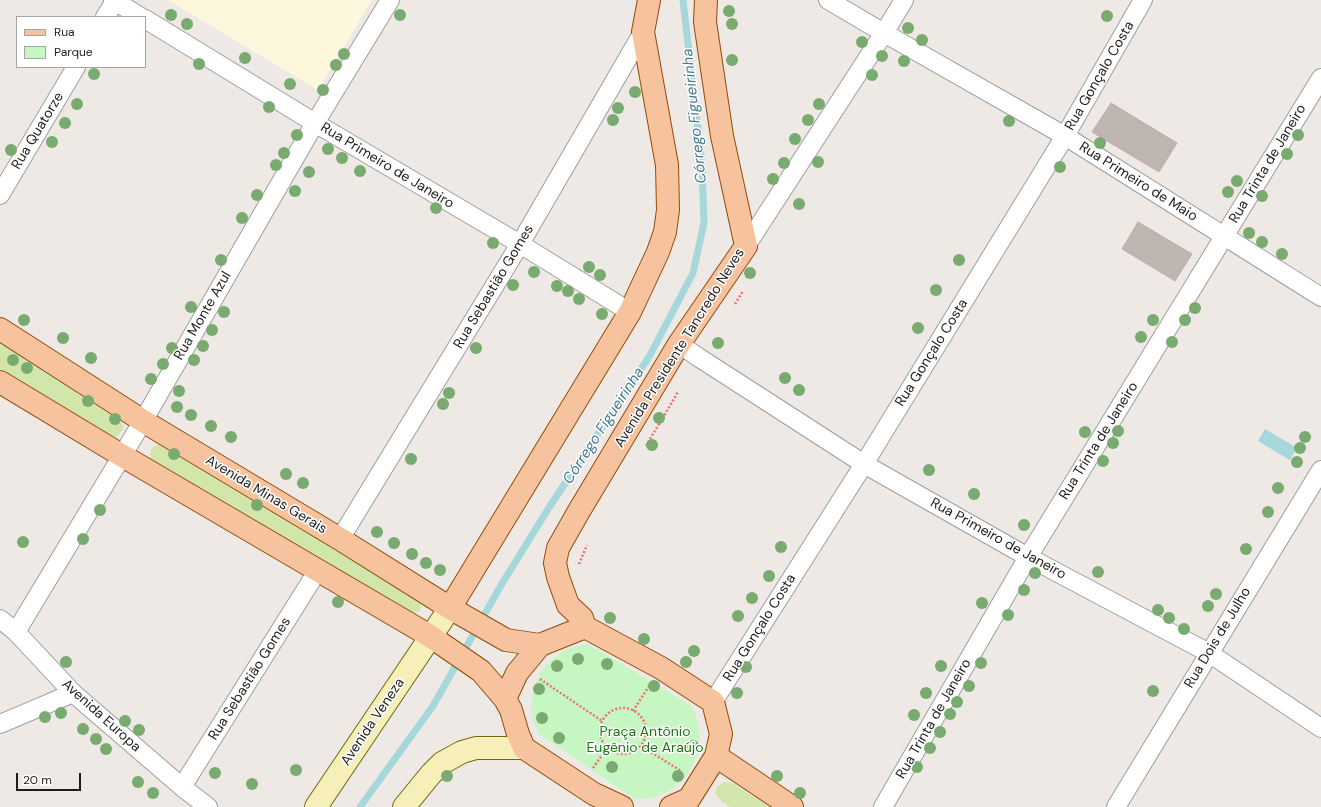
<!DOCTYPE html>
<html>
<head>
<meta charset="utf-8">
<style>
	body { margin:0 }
	#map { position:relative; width:1321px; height:807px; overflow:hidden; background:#eee9e4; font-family:"DM Sans",sans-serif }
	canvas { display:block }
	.legend { position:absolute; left:16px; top:16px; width:130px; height:52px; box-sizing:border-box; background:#fff; border:1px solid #a5a5a5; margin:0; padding:5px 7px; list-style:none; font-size:12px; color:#1d1d1d }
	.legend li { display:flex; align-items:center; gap:8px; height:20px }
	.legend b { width:20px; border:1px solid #a5a5a5 }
	.scale { position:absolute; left:16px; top:773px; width:65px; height:18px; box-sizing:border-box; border:2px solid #1d1d1d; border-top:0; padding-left:5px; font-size:12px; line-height:14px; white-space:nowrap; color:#1d1d1d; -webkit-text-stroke:3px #fff; paint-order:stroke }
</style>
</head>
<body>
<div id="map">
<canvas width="1321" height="807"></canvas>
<ul class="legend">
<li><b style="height:5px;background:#f7c39f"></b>Rua</li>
<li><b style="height:11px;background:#c6f7c2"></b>Parque</li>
</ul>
<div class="scale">20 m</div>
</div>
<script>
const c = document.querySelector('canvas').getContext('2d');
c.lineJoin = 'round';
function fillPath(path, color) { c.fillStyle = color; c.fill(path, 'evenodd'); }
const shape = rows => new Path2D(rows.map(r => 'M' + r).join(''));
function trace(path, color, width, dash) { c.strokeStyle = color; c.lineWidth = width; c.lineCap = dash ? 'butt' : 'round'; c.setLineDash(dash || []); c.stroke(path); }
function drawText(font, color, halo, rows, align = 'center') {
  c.font = font + ' "DM Sans",sans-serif'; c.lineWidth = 3; c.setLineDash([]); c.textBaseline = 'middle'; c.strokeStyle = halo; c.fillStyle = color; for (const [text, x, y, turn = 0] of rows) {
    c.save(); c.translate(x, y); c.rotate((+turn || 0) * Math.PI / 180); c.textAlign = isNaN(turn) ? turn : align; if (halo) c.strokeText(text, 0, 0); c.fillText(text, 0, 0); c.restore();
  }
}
fillPath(shape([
	[168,0,372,0,318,90]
]), '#fdf8dd');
fillPath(shape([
	[0,343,121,422,124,427,118,436,111,439,0,369],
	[159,444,419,598,421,602,420,611,412,614,402,608,151,460,150,454,152,448],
	[724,782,732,783,770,807,730,807,721,801,715,793,717,787]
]), '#d2e6ab');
fillPath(shape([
	[588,644,690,705,696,716,699,728,700,741,698,754,693,765,686,776,676,786,663,794,649,798,635,799,539,734,534,722,531,710,532,697,535,685,540,673,549,662,560,653,574,647]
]), '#c6f7c2');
fillPath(shape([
	[1265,429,1297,448,1290,460,1258,441]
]), '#a6d7da');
trace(shape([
	[360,807,433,706,500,587,548,509,649,357,693,273,704,223,702,165,683,0]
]), '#a6d7da', 7);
const building = shape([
	[1111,103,1177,143,1159,172,1092,132,1111,103],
	[1138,222,1192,254,1175,281,1122,249,1138,222]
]);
fillPath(building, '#beb4b0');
trace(building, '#bfada7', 1);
const minor = shape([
	[113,0,141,17],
	[828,0,884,33,1065,136,1321,297],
	[105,17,115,1],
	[145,19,315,123,520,244,630,312],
	[0,195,76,67],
	[746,246,884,33,904,0],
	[679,344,698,357,864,464,1028,557,1209,653,1321,728],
	[340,539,520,244,643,32],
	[0,619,16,632,73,693,182,787,208,807],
	[16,632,143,421,315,123,390,0],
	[713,702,864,464,1065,136,1143,0],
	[0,724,73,693],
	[182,787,318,570],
	[883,807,1028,557,1321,78],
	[1116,807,1321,470]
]);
const secondary = shape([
	[316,807,450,608],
	[404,807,431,774,442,763,462,752,476,748,524,748]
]);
const primary = shape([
	[0,329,143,421,340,539,450,608,506,640,540,645],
	[0,382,121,455,430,636,481,671,505,699],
	[450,608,630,312,658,252,665,232,668,210,667,165,643,32,649,0],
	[585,627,582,618,568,605,558,577,555,563,558,548,579,511,679,344,746,246,722,136,705,22,706,0],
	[716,756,792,807],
	[622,807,594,794,524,748,518,734,511,710,505,699,517,673,540,645,585,627,661,668,713,702,721,734,716,756,689,799,671,807]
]);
trace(minor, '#9e9e9e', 20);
trace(secondary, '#6f690a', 24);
trace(primary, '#904c07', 24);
trace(shape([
	[735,304,743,291],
	[646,446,678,392],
	[579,564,587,545],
	[540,679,602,721],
	'600 731a23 23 0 1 1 46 0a23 23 0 1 1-46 0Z',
	[633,711,649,686],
	[641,746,681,771],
	[593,768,607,748]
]), '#f36f78', 2.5, [2, 2]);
trace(minor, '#fff', 18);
trace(secondary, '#f6efb9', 22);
trace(primary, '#f7c39f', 22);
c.fillStyle = '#79aa6f';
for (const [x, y] of [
	[729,11],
	[171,15],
	[400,15],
	[1107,16],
	[187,24],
	[732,24],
	[908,28],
	[922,40],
	[862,42],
	[344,54],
	[882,56],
	[245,58],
	[732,60],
	[904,61],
	[199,64],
	[336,65],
	[94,74],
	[872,75],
	[290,84],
	[323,90],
	[635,92],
	[77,104],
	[819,104],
	[269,107],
	[618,108],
	[613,120],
	[808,120],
	[1009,121],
	[65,123],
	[297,135],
	[1298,135],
	[795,139],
	[52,142],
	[1100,143],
	[328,149],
	[11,150],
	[284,153],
	[1287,154],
	[342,158],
	[818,162],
	[784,163],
	[276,165],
	[1060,167],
	[360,171],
	[309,172],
	[773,179],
	[1237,181],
	[295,191],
	[1228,192],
	[257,195],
	[1262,196],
	[799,204],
	[436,208],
	[242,218],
	[1249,233],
	[1262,242],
	[493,243],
	[1282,254],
	[221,260],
	[959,260],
	[589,267],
	[534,272],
	[750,273],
	[600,275],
	[513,285],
	[557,286],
	[936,290],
	[568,291],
	[579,299],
	[191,307],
	[1195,308],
	[224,312],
	[602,314],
	[24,320],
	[1153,320],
	[1185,320],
	[918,328],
	[212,330],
	[1141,337],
	[63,338],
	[1172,342],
	[718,343],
	[203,346],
	[172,348],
	[476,348],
	[91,358],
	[13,360],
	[194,360],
	[163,364],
	[27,368],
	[785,378],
	[151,379],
	[799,390],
	[179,391],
	[449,393],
	[88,401],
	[443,404],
	[177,407],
	[191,415],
	[659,418],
	[115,419],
	[211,426],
	[1118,431],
	[1085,432],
	[231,437],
	[1305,437],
	[1113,443],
	[652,445],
	[1300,448],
	[174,454],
	[411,459],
	[1103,461],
	[1297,462],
	[929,470],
	[286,474],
	[303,483],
	[1278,488],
	[974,494],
	[257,505],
	[100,510],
	[1268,512],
	[1024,525],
	[377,532],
	[83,539],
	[23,542],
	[394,543],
	[781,547],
	[1246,549],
	[412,554],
	[426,563],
	[440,570],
	[1098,572],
	[1035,573],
	[769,576],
	[1024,590],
	[1216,594],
	[752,598],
	[338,602],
	[982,603],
	[1208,606],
	[1158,610],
	[1008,615],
	[738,616],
	[610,618],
	[1169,618],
	[1184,629],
	[644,639],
	[694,651],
	[578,659],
	[66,662],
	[686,662],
	[981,663],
	[607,664],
	[557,666],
	[941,666],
	[746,667],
	[654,686],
	[969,686],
	[539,689],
	[1153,691],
	[737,693],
	[926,693],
	[957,702],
	[61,713],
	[950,714],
	[914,715],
	[45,717],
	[542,718],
	[125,721],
	[83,729],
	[139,730],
	[940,732],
	[559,738],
	[96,739],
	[693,746],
	[930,748],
	[106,749],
	[612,767],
	[917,767],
	[296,770],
	[215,773],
	[447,776],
	[678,776],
	[777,776],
	[138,782],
	[252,784],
	[153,793],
	[800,793]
]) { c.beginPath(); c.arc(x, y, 6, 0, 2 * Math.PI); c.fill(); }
drawText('14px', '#1d1d1d', '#fff', [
	["Rua Gonçalo Costa",1100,76,-60],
	["Rua Quatorze",38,131,-59],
	["Rua Trinta de Janeiro",1268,164,-59],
	["Rua Primeiro de Janeiro",387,166,31],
	["Rua Primeiro de Maio",1138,182,32],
	["Rua Sebastião Gomes",494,287,-59],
	["Rua Monte Azul",203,316,-60],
	["Avenida Presidente Tancredo Neves",680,348,-58],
	["Rua Gonçalo Costa",932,353,-58],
	["Rua Trinta de Janeiro",1099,441,-58],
	["Avenida Minas Gerais",266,495,31],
	["Rua Primeiro de Janeiro",998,539,29],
	["Rua Gonçalo Costa",760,628,-58],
	["Rua Dois de Julho",1218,638,-59],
	["Rua Sebastião Gomes",250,679,-58],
	["Avenida Europa",101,716,42],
	["Rua Trinta de Janeiro",934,719,-60],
	["Avenida Veneza",373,722,-56]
]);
drawText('14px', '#197610', '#fff', [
	["Praça Antônio",645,732],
	["Eugênio de Araújo",645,748]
]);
drawText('italic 15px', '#457891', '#fff', [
	["Córrego Figueirinha",695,116,-96],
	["Córrego Figueirinha",604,426,-57]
]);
</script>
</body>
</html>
